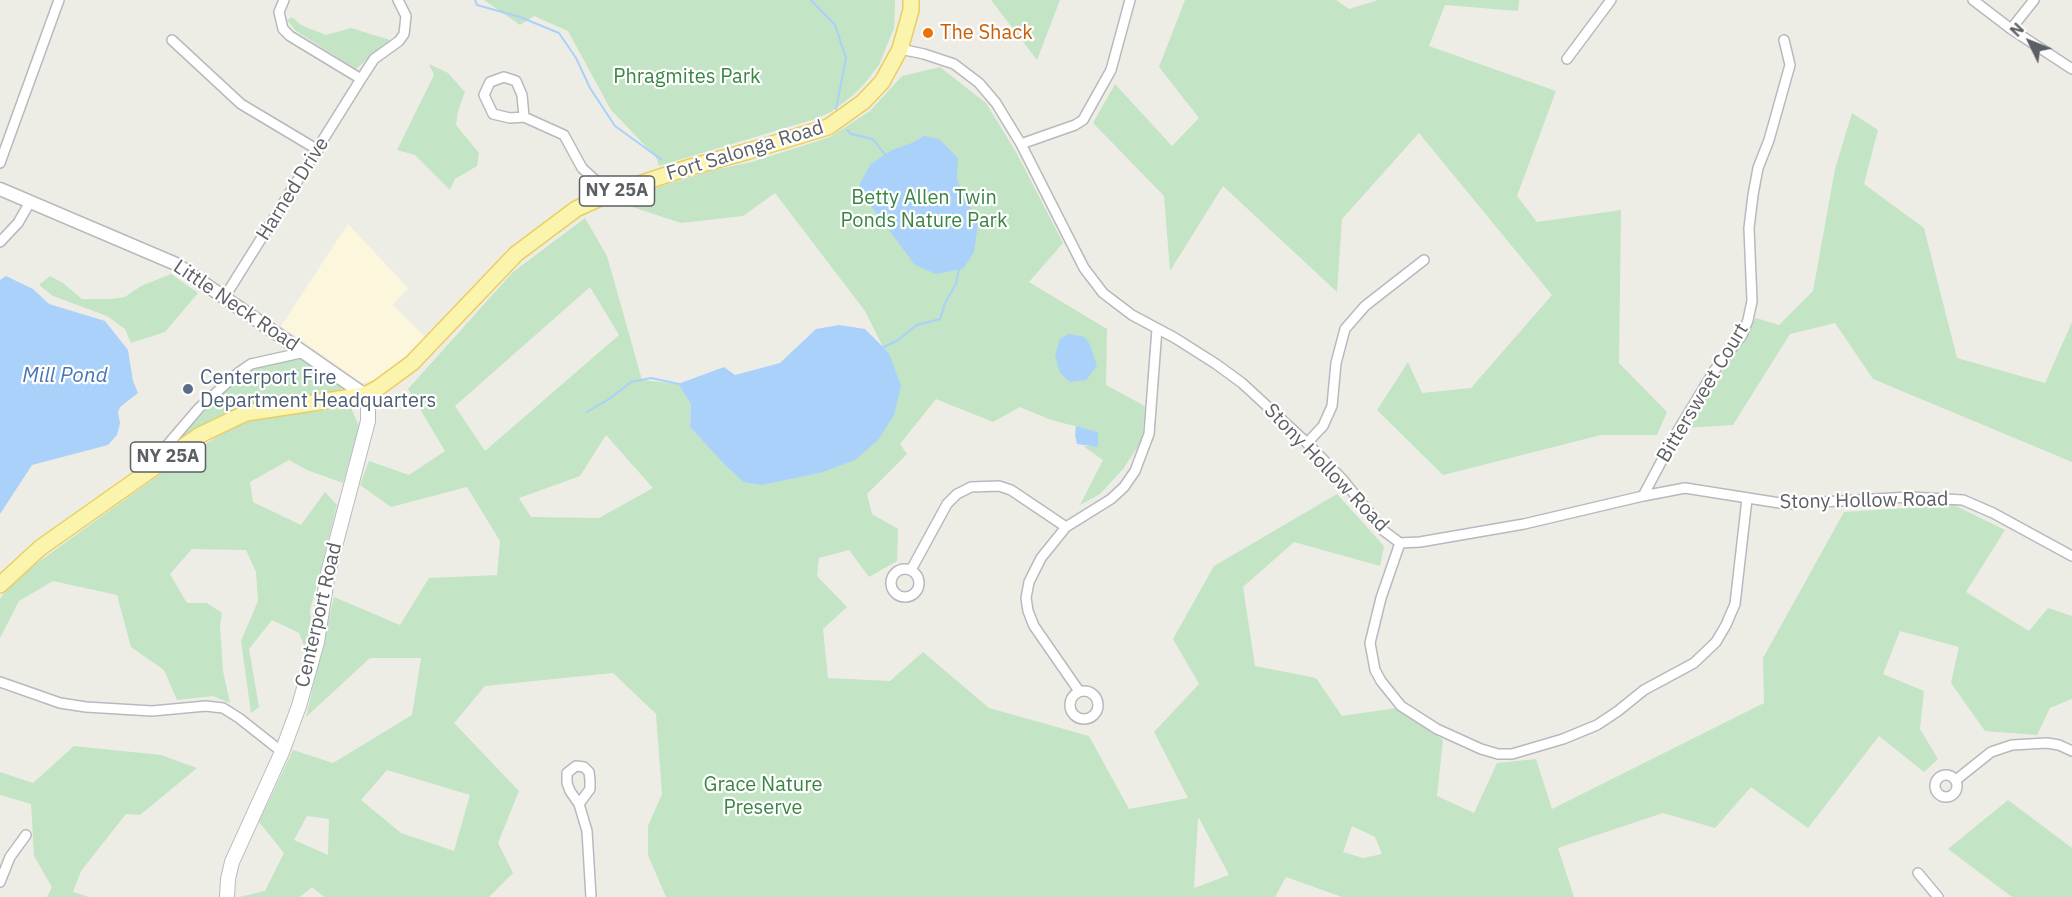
<!DOCTYPE html>
<html>
<head>
<meta charset="utf-8">
<style>
	body { margin:0 }
	#map { position:relative; width:2072px; height:897px; overflow:hidden; background:#eeede5; font-family:"IBM Plex Sans",sans-serif }
	canvas { display:block }
	.north { position:absolute; left:2000px; top:12px; width:60px; height:60px; -webkit-text-stroke:4px #fff; paint-order:stroke; rotate:313deg; font-size:16px; font-weight:700; line-height:24px; text-align:center; color:#5c5f64 }
	.north::after { content:''; display:block; margin:auto; width:21px; height:27px; background:#5c5f64; clip-path:polygon(50% 0,100% 100%,50% 72%,0 100%) }
</style>
</head>
<body>
<div id="map">
<canvas width="2072" height="897"></canvas>
<div class="north">N</div>
</div>
<script>
const c = document.querySelector('canvas').getContext('2d');
c.lineJoin = 'round';
function fillPath(path, color) { c.fillStyle = color; c.fill(path, 'evenodd'); }
const shape = rows => new Path2D(rows.map(r => 'M' + r).join(''));
function trace(path, color, width, dash) { c.strokeStyle = color; c.lineWidth = width; c.lineCap = dash ? 'butt' : 'round'; c.setLineDash(dash || []); c.stroke(path); }
function drawText(font, color, halo, rows, align = 'center') {
  c.font = font + ' "IBM Plex Sans",sans-serif'; c.lineWidth = 4.5; c.setLineDash([]); c.textBaseline = 'middle'; c.strokeStyle = halo; c.fillStyle = color; for (const [text, x, y, turn = 0] of rows) {
    c.save(); c.translate(x, y); c.rotate((+turn || 0) * Math.PI / 180); c.textAlign = isNaN(turn) ? turn : align; if (halo) c.strokeText(text, 0, 0); c.fillText(text, 0, 0); c.restore();
  }
}
fillPath(shape([
	[348,224,408,288,393,305,425,337,381,380,362,383,281,326]
]), '#fcf7dc');
fillPath(shape([
	[484,0,895,0,895,7,894,28,879,65,865,83,852,96,831,112,815,119,659,166,656,157,611,110,568,31,534,16,520,25],
	[991,0,1060,0,1037,60],
	[1185,0,1336,0,1349,9,1378,0,1519,0,1518,11,1445,5,1429,46,1556,91,1517,196,1537,222,1621,210,1619,363,1667,412,1657,435,1601,435,1443,475,1377,410,1408,362,1422,393,1471,388,1552,295,1419,133,1342,219,1337,292,1223,186,1170,271,1164,196,1093,123,1115,84,1172,146,1199,118,1159,67],
	[292,17,301,25,326,35,351,28,390,40,356,69,296,31,287,20],
	[429,64,448,73,465,92,458,111,456,125,479,153,477,166,455,179,450,190,415,155,397,150,434,75],
	[940,67,986,103,1016,152,1063,243,1029,282,1107,329,1106,385,1145,406,1142,441,1123,469,1100,494,1080,505,1103,460,1083,446,1098,446,1098,432,1051,420,1020,407,993,422,936,399,900,444,907,454,867,494,872,514,898,529,897,561,869,577,849,550,819,558,817,576,847,607,823,629,828,678,890,681,923,652,989,708,1089,736,1129,809,1188,798,1154,732,1199,684,1173,639,1214,566,1337,494,1384,546,1380,566,1294,542,1243,587,1255,666,1316,678,1342,716,1396,708,1443,740,1437,796,1474,813,1497,763,1536,759,1552,809,1764,703,1763,658,1844,512,1954,505,2005,530,1966,592,2029,631,2048,608,2072,616,2072,699,2050,708,2037,735,1985,731,1951,683,1959,647,1900,631,1883,674,1924,691,1920,729,1938,759,1924,772,1879,736,1808,828,1751,787,1715,828,1663,813,1558,848,1574,897,1342,897,1286,877,1275,897,666,897,648,855,648,826,662,794,656,714,613,673,485,686,454,723,519,791,498,843,513,873,489,897,324,897,312,887,300,897,239,897,265,891,284,853,259,822,293,750,333,763,412,715,421,658,370,658,306,717,334,597,400,625,429,578,497,575,500,541,467,487,391,507,360,485,369,461,409,475,445,451,408,389,513,272,585,218,607,256,642,380,678,384,691,404,690,427,723,463,743,482,762,485,820,473,889,353,883,347,865,311,775,193,743,216,681,223,614,201,713,170,752,162,830,137,870,111,902,76],
	[590,287,619,335,485,451,455,406],
	[606,435,653,488,599,518,531,517,519,498,580,476],
	[387,770,470,795,454,851,401,833,361,800],
	[307,816,329,819,328,855,294,840],
	[1199,818,1229,875,1194,888,1198,819],
	[1352,826,1375,837,1382,854,1363,858,1343,852],
	[1852,113,1878,130,1864,184,1924,228,1957,358,2045,383,2072,322,2072,462,1873,379,1835,323,1790,334,1733,425,1687,428,1756,318,1779,325,1813,291,1835,169],
	[171,274,198,293,165,332,131,343,125,329,107,316,53,296,39,285,50,276,63,283,82,299,111,299,125,297,141,286],
	[300,357,342,384,341,395,285,402,165,452,199,411,251,367],
	[351,408,359,426,343,483,307,470,289,460,250,482,253,502,301,525,325,492,337,505,310,611,312,627,306,651,299,633,272,620,249,649,259,707,251,713,241,641,258,601,256,572,246,550,192,549,170,574,187,603,207,603,222,613,220,625,223,671,230,703,213,696,177,700,164,670,131,647,117,595,53,581,19,601,0,638,0,599,12,581,166,470,229,429,260,417],
	[74,746,161,755,197,768,140,815,126,814,81,871,73,892,89,897,47,897,52,887,34,856,31,804,0,795,0,772,33,783],
	[2008,800,2072,848,2072,897,2012,897,1948,849]
]), '#c3e4c5');
fillPath(shape([
	[924,136,939,139,958,158,957,180,978,223,974,252,963,269,936,274,915,265,860,191,860,183,871,164,892,150,912,143],
	[6,276,33,289,49,304,105,321,128,350,133,381,138,393,120,407,118,412,120,423,117,435,108,445,32,465,0,514,0,280],
	[839,325,865,329,889,353,901,386,894,415,878,440,855,460,820,473,762,485,743,482,723,463,690,427,691,404,678,384,724,367,735,375,780,363,816,329],
	[1069,334,1085,337,1090,345,1097,366,1086,380,1070,382,1060,373,1055,355,1060,339],
	[1076,426,1098,432,1098,447,1077,444,1075,435]
]), '#a9d1fa');
trace(shape([
	[475,0,477,5,520,17,559,33,576,58,590,88,615,126,662,160],
	[811,0,835,25,846,58,836,109],
	[847,130,851,134,873,139,886,156],
	[882,348,898,340,917,325,940,319,945,303,956,284,959,269],
	[587,412,609,399,631,382,651,378,679,384]
]), '#a9d1fa', 2);
const minor = shape([
	[284,0,279,12,283,29,290,36,361,79,374,59,399,41,404,34,406,16,398,0],
	[1973,0,2011,29,2072,69],
	[2011,29,2034,0],
	[172,40,241,104,318,150],
	[900,49,924,54,954,64,979,83,996,103,1021,144,1084,268,1103,293,1132,315,1175,338,1216,364,1242,383,1307,443,1343,480,1384,531,1400,543,1420,542,1524,524,1643,496,1685,488,1786,504,1910,497,1963,500,1993,513,2072,556],
	[1567,59,1611,0],
	[524,117,522,95,516,81,504,77,490,82,484,95,493,114,510,118,524,117,564,135,582,168,595,180,605,196],
	[1021,144,1075,125,1083,120,1111,70,1130,0],
	[0,163,59,0],
	[0,242,18,223,30,202],
	[224,298,361,79],
	[1307,443,1323,426,1332,406,1336,363,1345,329,1365,306,1424,260],
	[158,463,164,449,199,408,238,373,251,364,305,352],
	[1643,496,1677,432,1714,371,1742,335,1748,320,1752,301,1749,228,1753,195,1758,168,1769,140,1790,65,1784,40],
	[1400,543,1381,598,1370,643,1375,670,1381,681,1401,706,1437,729,1481,749,1498,754,1512,754,1563,739,1597,725,1618,711,1644,690,1694,663,1716,642,1726,625,1735,604,1747,499],
	'891 583a14 14 0 1 1 28 0a14 14 0 1 1-28 0Z',
	[911,570,947,504,957,494,971,487,999,486,1011,490,1066,527],
	[0,682,60,703,86,707,152,711,206,706,223,708,239,718,282,752],
	'1070 705a14 14 0 1 1 28 0a14 14 0 1 1-28 0Z',
	[1079,691,1034,626,1028,611,1026,598,1029,582,1041,558,1066,527,1111,499,1124,487,1135,471,1149,434,1157,329],
	'1935 786a11 11 0 1 1 22 0a11 11 0 1 1-22 0Z',
	[1956,780,1991,752,2012,745,2047,743,2059,745,2072,751],
	[579,804,590,789,590,780,589,772,584,767,576,766,567,773,567,783,570,791,579,804,587,831,591,897],
	[1918,873,1938,897],
	[0,882,10,857,26,835]
]);
const tertiary = shape([
	[0,189,176,264,365,395]
]);
const secondary = shape([
	[227,897,228,879,232,862,282,752,299,706,317,642,328,573,368,421,368,405,365,395]
]);
const primary = shape([
	[0,585,40,548,200,435,246,413,365,395,378,388,412,363,516,254,576,209,609,194,687,168,749,151,828,127,863,102,882,82,900,49,911,10,911,0]
]);
trace(minor, '#b7b9be', 12);
trace(tertiary, '#b7b9be', 15);
trace(secondary, '#b8bac0', 16);
trace(primary, '#e9ce62', 18);
trace(minor, '#fff', 9);
trace(tertiary, '#fff', 12);
trace(secondary, '#fff', 14);
trace(primary, '#faf4ad', 15);
for (const [x, y, r, color] of [
	[928,33,6,"#e8710a"],
	[188,389,6,"#5c6f8a"]
]) { const dot = new Path2D(); dot.arc(x, y, r, 0, 2 * Math.PI); c.fillStyle = color; c.fill(dot); trace(dot, '#fff', 2); }
for (const [x, y, w] of [
	[617,191,75],
	[168,457,75]
]) { const box = new Path2D(); box.roundRect(x - w / 2, y - 15, w, 30, 4.5); c.fillStyle = '#fff'; c.fill(box); trace(box, '#5c5f64', 1.5); }
drawText('bold 18px', '#5c5f64', null, [
	["NY 25A",617,191],
	["NY 25A",168,457]
]);
drawText('20px', '#c56008', '#fff', [
	["The Shack",940,33]
], 'left');
drawText('20px', '#3b8544', '#fff', [
	["Phragmites Park",687,77],
	["Betty Allen Twin",924,198],
	["Ponds Nature Park",924,221],
	["Grace Nature",763,785],
	["Preserve",763,808]
]);
drawText('20px', '#5c5f64', '#fff', [
	["Fort Salonga Road",745,151,-17],
	["Harned Drive",293,189,-58],
	["Little Neck Road",236,306,34],
	["Bittersweet Court",1703,393,-59],
	["Stony Hollow Road",1326,468,46],
	["Stony Hollow Road",1864,501,-1],
	["Centerport Road",319,615,-77]
]);
drawText('20px', '#4e5e75', '#fff', [
	["Centerport Fire",200,378],
	["Department Headquarters",200,401]
], 'left');
drawText('italic 21px', '#4976b4', '#fff', [
	["Mill Pond",65,376]
]);
</script>
</body>
</html>
